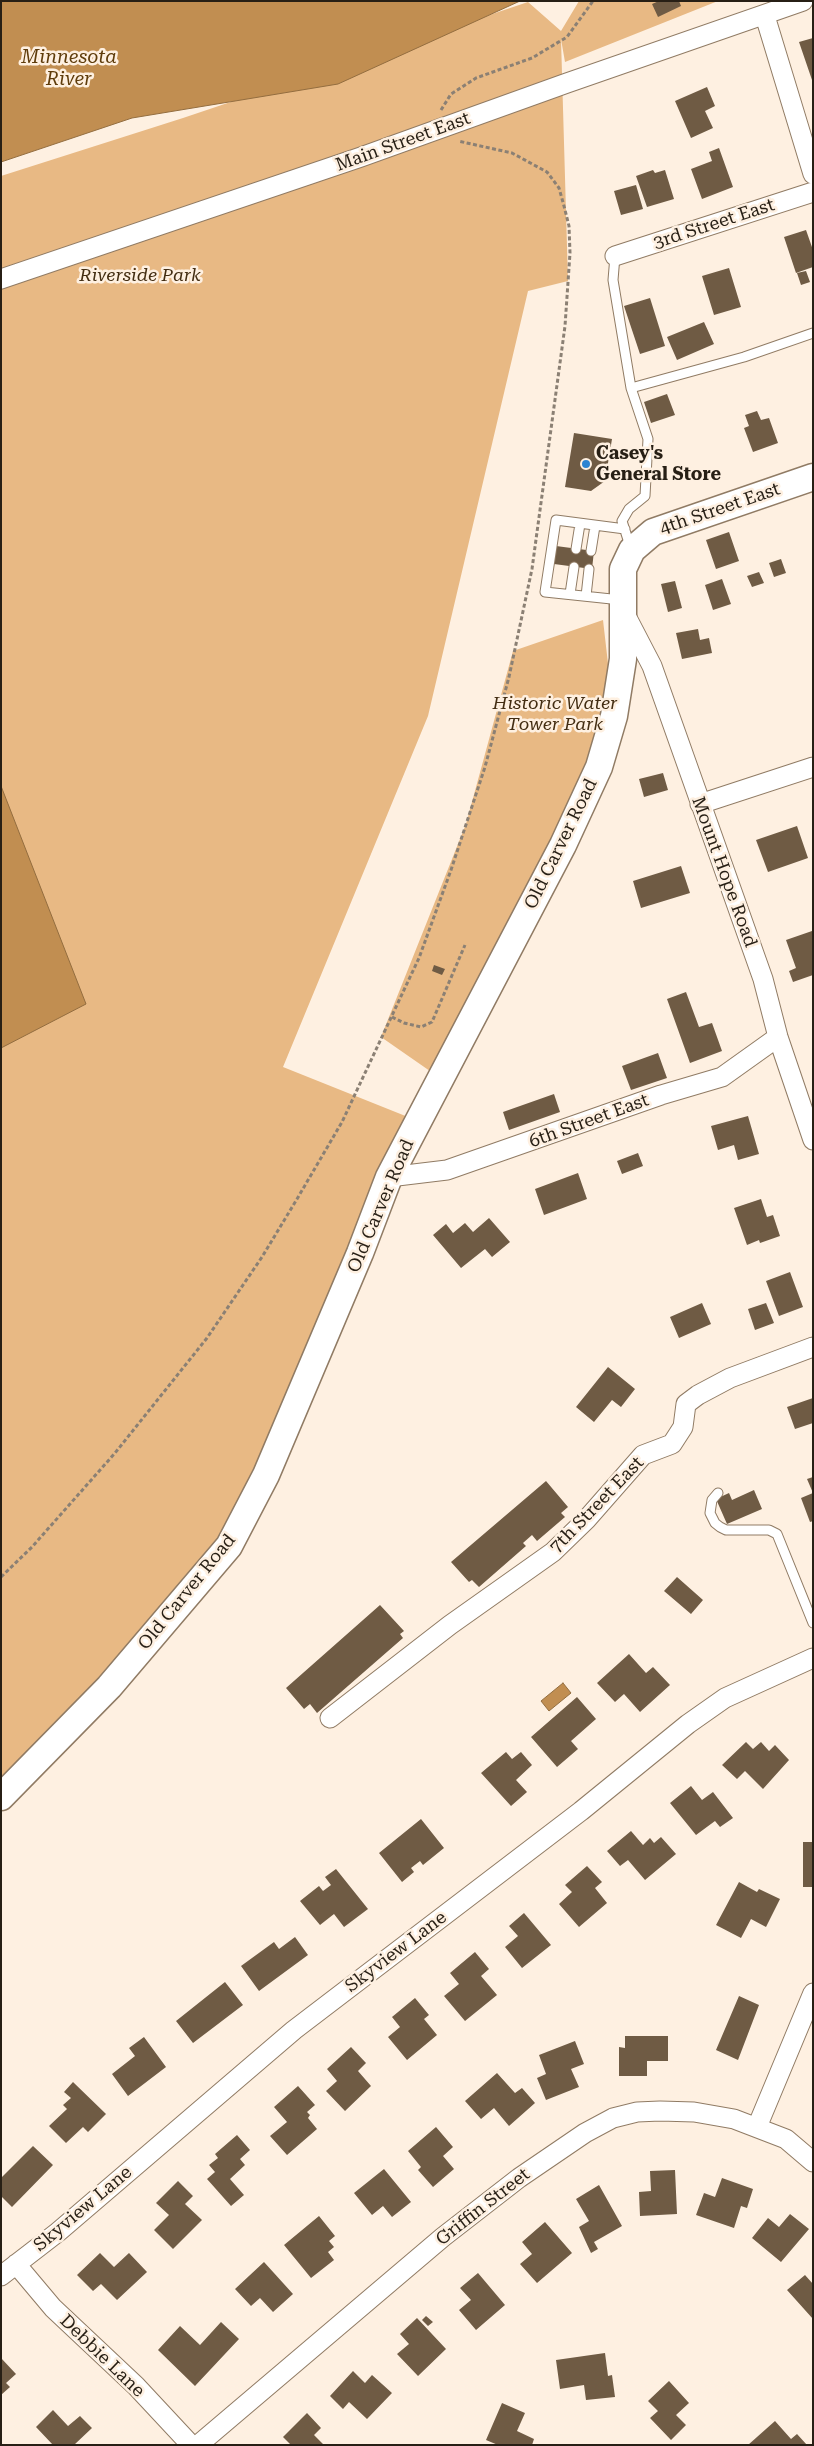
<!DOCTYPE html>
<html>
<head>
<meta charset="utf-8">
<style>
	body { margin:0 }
	#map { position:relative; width:814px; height:2446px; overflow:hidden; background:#fef0e1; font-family:"Roboto Serif",serif }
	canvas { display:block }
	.frame { position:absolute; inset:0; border:2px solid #271f15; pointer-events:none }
</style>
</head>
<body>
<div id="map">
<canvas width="814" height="2446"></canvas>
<div class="frame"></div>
</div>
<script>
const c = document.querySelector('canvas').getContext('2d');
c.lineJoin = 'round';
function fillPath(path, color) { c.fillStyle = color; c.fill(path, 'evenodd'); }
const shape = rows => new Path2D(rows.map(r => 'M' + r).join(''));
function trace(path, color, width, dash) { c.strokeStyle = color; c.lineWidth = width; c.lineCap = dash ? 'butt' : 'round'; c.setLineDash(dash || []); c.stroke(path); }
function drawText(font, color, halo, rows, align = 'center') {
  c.font = font + ' "Roboto Serif",serif'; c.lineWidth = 5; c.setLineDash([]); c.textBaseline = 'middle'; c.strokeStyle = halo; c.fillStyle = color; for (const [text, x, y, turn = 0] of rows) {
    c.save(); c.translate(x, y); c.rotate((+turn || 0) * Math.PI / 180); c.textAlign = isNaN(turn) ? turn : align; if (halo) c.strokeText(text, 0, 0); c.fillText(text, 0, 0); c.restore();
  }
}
fillPath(shape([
	[579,1,718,1,565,62,561,39,568,281,528,291,428,716,283,1067,418,1121,229,1546,1,1787,1,176,183,118,528,2,561,31],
	[603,620,614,716,440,1078,381,1037,466,824,513,651]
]), '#e8b984');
const water = shape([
	[1,1,520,1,338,84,132,118,1,162,1,1],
	[1,786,86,1004,1,1048,1,786],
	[563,1683,571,1693,549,1711,541,1701,563,1683]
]);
fillPath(water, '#c18e51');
trace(water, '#936d3f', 1);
fillPath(shape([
	[659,1,679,1,681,6,658,17,652,4],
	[813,38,813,80,812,80,799,42],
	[707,87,715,106,705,111,713,128,691,138,675,101],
	[719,148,733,187,702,199,691,169,712,161,709,152],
	[653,170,655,173,665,170,674,199,647,207,636,176],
	[636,185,643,209,621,215,614,191],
	[806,230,813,250,813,267,796,273,784,237],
	[729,268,741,307,714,315,702,276],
	[806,271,810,282,801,285,797,273],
	[650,298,665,346,640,354,624,306],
	[704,322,714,344,677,360,667,337],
	[667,394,675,415,651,423,644,402],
	[757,411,761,420,769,418,778,443,753,452,744,428,749,426,745,415],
	[574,433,612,439,605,481,591,491,565,487],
	[729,532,739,561,716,569,706,540],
	[556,546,594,551,592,569,554,564],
	[781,559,786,573,774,577,769,563],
	[759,572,764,583,752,587,747,576],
	[722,579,731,604,713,610,705,585],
	[675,581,682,608,668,612,661,584],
	[698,629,700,640,709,638,712,653,682,659,676,633],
	[663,773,668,790,644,797,639,779],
	[797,826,808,858,768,872,756,840],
	[681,866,690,893,641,908,633,881],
	[812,931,813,975,793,982,789,971,796,968,786,940],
	[434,965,445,969,442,975,432,971],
	[686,992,699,1027,712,1023,722,1051,690,1063,667,999],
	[658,1053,667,1078,631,1090,622,1066],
	[554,1094,560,1112,509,1130,503,1112],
	[748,1116,759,1154,738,1160,734,1145,718,1150,711,1126],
	[638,1153,643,1166,622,1174,617,1161],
	[578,1173,587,1199,544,1215,535,1189],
	[761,1199,767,1217,773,1215,780,1236,760,1243,759,1240,747,1245,734,1208],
	[489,1218,510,1242,492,1257,485,1249,461,1268,433,1235,446,1224,453,1233,465,1223,473,1232],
	[790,1272,803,1307,779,1316,766,1281],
	[702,1303,711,1324,679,1338,670,1317],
	[766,1303,774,1323,755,1330,748,1309],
	[608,1367,635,1389,621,1407,612,1400,594,1422,576,1407],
	[813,1398,813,1423,795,1429,787,1407],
	[813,1477,813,1521,810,1522,801,1498,813,1493,807,1479],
	[546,1481,568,1507,561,1513,565,1517,537,1541,532,1535,523,1543,526,1546,479,1587,472,1580,469,1582,451,1562],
	[754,1490,762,1509,727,1524,716,1499,729,1493,732,1500],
	[677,1577,703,1600,691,1614,664,1591],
	[380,1605,404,1631,400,1634,403,1638,317,1713,310,1704,304,1709,286,1688],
	[629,1654,646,1673,653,1667,670,1685,640,1712,624,1694,615,1702,597,1683],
	[577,1697,596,1719,571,1741,578,1749,557,1767,531,1737],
	[746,1742,753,1749,761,1742,769,1751,775,1745,789,1760,763,1789,745,1771,737,1779,722,1765],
	[506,1752,512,1759,521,1752,532,1765,516,1780,527,1792,511,1806,481,1773],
	[691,1786,702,1800,713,1792,733,1818,720,1827,715,1821,696,1835,670,1803],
	[421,1819,444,1848,423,1865,420,1861,411,1868,414,1872,402,1882,379,1853],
	[631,1831,643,1845,650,1838,654,1843,661,1837,676,1854,645,1880,628,1860,620,1866,607,1851],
	[803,1842,813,1842,813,1887,803,1887],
	[587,1866,602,1882,595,1888,607,1903,579,1927,559,1904,572,1892,565,1885],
	[336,1869,368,1909,344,1927,334,1914,320,1925,300,1901,319,1886,323,1891,331,1885,325,1877],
	[739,1882,757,1892,759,1889,780,1899,766,1927,751,1919,741,1938,716,1925],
	[524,1913,551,1945,522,1968,505,1947,518,1936,509,1926],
	[295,1937,308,1955,259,1991,241,1966,274,1942,279,1949],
	[475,1952,489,1969,481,1976,497,1995,465,2021,444,1996,459,1984,450,1973],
	[225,1982,243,2005,193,2043,176,2021],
	[739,1996,759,2005,738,2060,716,2050],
	[415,1998,429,2015,424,2019,437,2035,407,2060,388,2037,400,2027,392,2017],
	[625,2036,668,2036,668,2061,647,2061,647,2076,619,2076,619,2047,625,2048],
	[144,2037,166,2067,128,2096,112,2074,135,2056,129,2048],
	[575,2041,584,2064,571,2069,579,2087,546,2100,537,2078,546,2074,539,2055],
	[351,2047,366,2063,358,2071,371,2086,345,2111,326,2091,337,2081,327,2069],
	[497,2073,515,2093,522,2088,535,2103,509,2126,494,2108,481,2119,465,2101],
	[73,2082,106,2114,88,2132,83,2127,66,2143,49,2126,67,2109,63,2105,71,2098,64,2092],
	[298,2086,315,2105,307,2112,310,2115,308,2118,317,2129,287,2155,270,2136,287,2122,274,2107],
	[436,2127,453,2147,443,2156,454,2169,433,2187,418,2170,421,2167,408,2151],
	[237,2135,250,2150,240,2159,245,2165,230,2179,244,2195,231,2206,207,2179,215,2172,209,2165,218,2158,215,2154],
	[33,2146,53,2165,12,2207,1,2196,1,2178],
	[384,2169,411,2202,392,2217,383,2206,372,2215,354,2193],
	[675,2170,677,2214,640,2216,639,2192,651,2191,650,2171],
	[722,2178,753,2189,747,2208,741,2206,734,2228,696,2215,704,2193,715,2197],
	[178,2181,193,2196,185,2204,202,2220,173,2249,154,2230,169,2215,156,2203],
	[599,2185,622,2226,594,2242,598,2249,591,2253,579,2227,589,2221,576,2199],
	[790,2214,809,2229,781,2262,752,2238,768,2218,779,2227],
	[319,2216,335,2236,329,2241,334,2247,328,2252,334,2260,311,2278,284,2245],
	[545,2222,572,2253,537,2283,520,2264,532,2254,522,2242],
	[100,2253,114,2267,129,2253,147,2272,117,2300,101,2284,93,2291,77,2275],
	[264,2262,293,2294,273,2312,260,2298,251,2306,235,2289],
	[478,2273,505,2305,476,2330,459,2310,471,2300,460,2288],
	[805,2275,813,2284,813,2319,787,2290],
	[426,2316,433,2322,428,2326,422,2320],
	[417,2318,446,2349,418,2376,397,2354,409,2344,400,2334],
	[221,2322,239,2339,195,2386,158,2350,180,2326,200,2345],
	[605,2353,608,2376,612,2375,615,2397,586,2400,584,2385,560,2389,556,2360],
	[1,2358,16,2374,6,2383,10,2387,1,2395],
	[353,2371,365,2383,372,2375,392,2393,367,2419,349,2402,343,2409,330,2396],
	[669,2381,689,2403,676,2415,686,2425,671,2440,650,2418,658,2411,648,2401],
	[502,2403,525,2413,517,2431,534,2439,532,2445,498,2445,486,2440],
	[53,2410,68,2426,80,2416,92,2428,74,2445,53,2445,36,2427],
	[307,2413,321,2428,314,2435,324,2445,291,2445,283,2437],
	[775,2421,791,2439,797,2434,807,2445,748,2445]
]), '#6f5b44');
const lane = shape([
	[615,256,613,280,631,388,648,439,645,496,629,509,622,521,630,546],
	[631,388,744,357,813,333],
	[576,549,580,524],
	[591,551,595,526],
	[570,594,574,567],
	[586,596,589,569],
	[621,600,545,592,556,520,625,529],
	[718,1493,712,1500,710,1513,715,1523,720,1527,726,1530,769,1530,777,1534,813,1623]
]);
const street = shape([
	[765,16,813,174],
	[615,256,813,192],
	[1,279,361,157,567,83,803,1],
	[625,614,652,666,763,979,778,1037,813,1140],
	[700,804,813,767],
	[389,1177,447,1170,661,1095,722,1077,778,1037],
	[330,1718,450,1625,553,1552,586,1520,643,1455,672,1444,683,1427,686,1404,698,1395,730,1378,813,1347],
	[757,2127,813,1993],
	[16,2264,53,2308,136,2386,191,2445],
	[1,2276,58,2232,294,2030,581,1811,688,1724,725,1698,813,1658],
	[198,2445,443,2237,519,2178,585,2133,613,2118,637,2112,660,2111,694,2112,734,2119,786,2139,813,2162]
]);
const secondary = shape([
	[1,1797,109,1687,229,1546,266,1475,360,1253,389,1177,563,845,599,767,614,716,623,659,623,569,632,550,653,532,813,477]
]);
trace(lane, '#907b64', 11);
trace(street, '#907b64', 21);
trace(secondary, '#907b64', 29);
trace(shape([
	[441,110,451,94,476,78,532,58,567,37,593,1],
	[392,1017,404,1023,421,1027,432,1022,465,945],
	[1,1577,32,1547,115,1453,207,1338,262,1257,297,1199,342,1122,419,958,451,870,485,767,509,677,532,569,565,326,570,253,569,226,564,206,559,188,547,172,512,153,458,141]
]), '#8b8074', 3, [4, 2.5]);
trace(lane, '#fff', 9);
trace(street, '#fff', 19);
trace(secondary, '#fff', 26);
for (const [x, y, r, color] of [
	[586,464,5,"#2b83d1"]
]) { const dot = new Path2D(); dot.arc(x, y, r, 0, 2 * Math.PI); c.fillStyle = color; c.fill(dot); trace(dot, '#fef0e1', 2); }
drawText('18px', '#271f15', '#fef0e1', [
	["Main Street East",403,142,-20],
	["3rd Street East",714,224,-18],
	["4th Street East",720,509,-19],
	["Old Carver Road",561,844,-64],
	["Mount Hope Road",724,872,70],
	["6th Street East",589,1121,-20],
	["Old Carver Road",381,1206,-67],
	["7th Street East",597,1505,-46],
	["Old Carver Road",187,1592,-51],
	["Skyview Lane",396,1952,-37],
	["Griffin Street",483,2207,-38],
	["Skyview Lane",83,2209,-40],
	["Debbie Lane",102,2356,44]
]);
drawText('italic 18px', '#432d12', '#fef0e1', [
	["Riverside Park",140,276],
	["Historic Water",555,704],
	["Tower Park",555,725]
]);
drawText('bold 18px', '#271f15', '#fef0e1', [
	["Casey's",596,454],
	["General Store",596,475]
], 'left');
drawText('italic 19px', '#5f3c0b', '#fef0e1', [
	["Minnesota",69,57],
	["River",69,79]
]);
</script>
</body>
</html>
